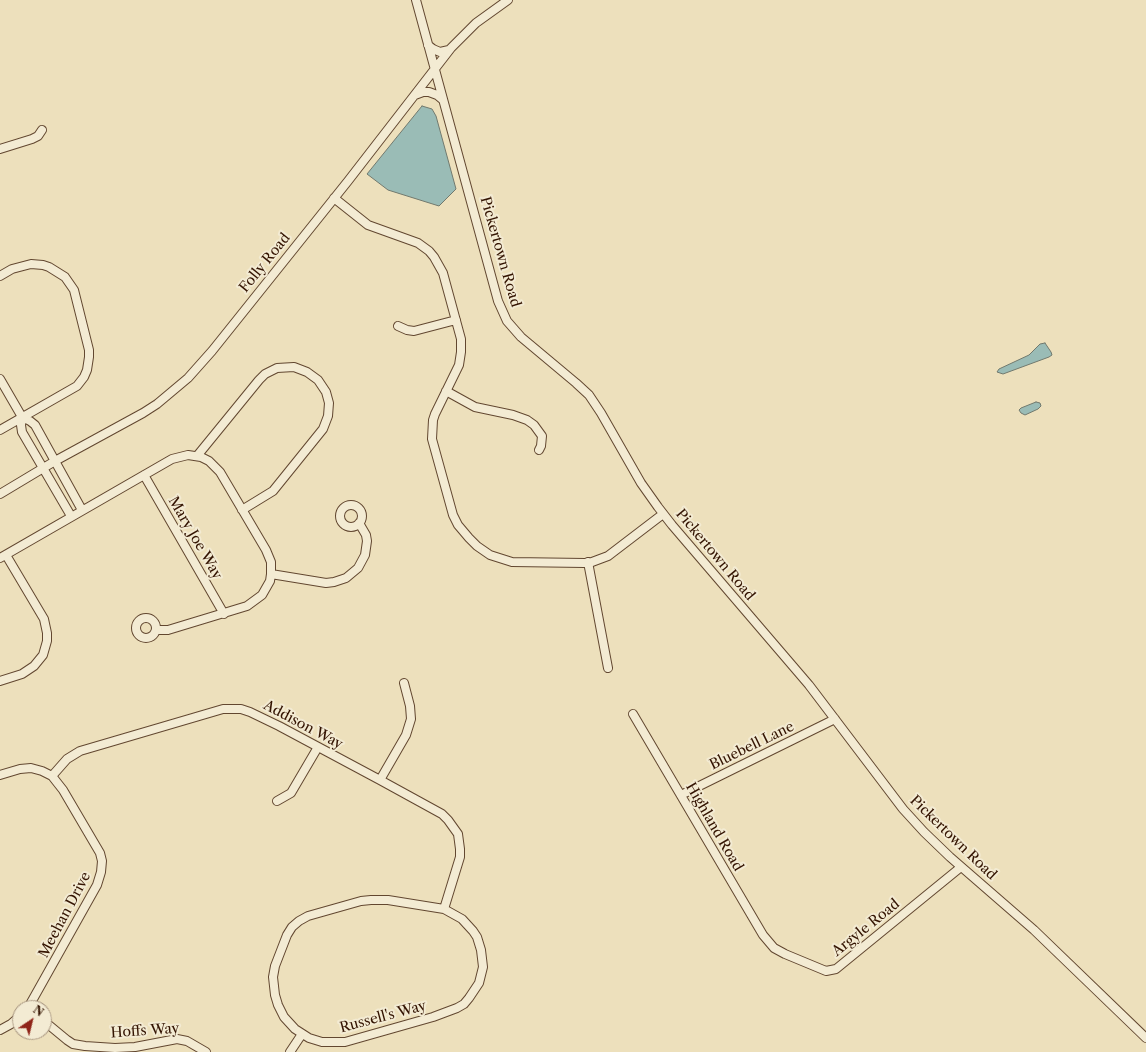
<!DOCTYPE html>
<html>
<head>
<meta charset="utf-8">
<style>
	body { margin:0 }
	#map { position:relative; width:1146px; height:1052px; overflow:hidden; background:#ede0bc; font-family:"Libre Caslon Text",serif }
	canvas { display:block }
	.north { position:absolute; left:12px; top:1000px; width:40px; height:40px; box-sizing:border-box; background:#f3ebd3; border:1px solid #a7957f; border-radius:50%; rotate:35deg; font-size:11px; font-weight:700; line-height:16px; text-align:center; color:#341402 }
	.north::after { content:''; display:block; margin:auto; width:14px; height:18px; background:#8f2418; clip-path:polygon(50% 0,100% 100%,50% 72%,0 100%) }
</style>
</head>
<body>
<div id="map">
<canvas width="1146" height="1052"></canvas>
<div class="north">N</div>
</div>
<script>
const c = document.querySelector('canvas').getContext('2d');
c.lineJoin = 'round';
function fillPath(path, color) { c.fillStyle = color; c.fill(path, 'evenodd'); }
const shape = rows => new Path2D(rows.map(r => 'M' + r).join(''));
function trace(path, color, width, dash) { c.strokeStyle = color; c.lineWidth = width; c.lineCap = dash ? 'butt' : 'round'; c.setLineDash(dash || []); c.stroke(path); }
function drawText(font, color, halo, rows, align = 'center') {
  c.font = font + ' "Libre Caslon Text",serif'; c.lineWidth = 4; c.setLineDash([]); c.textBaseline = 'middle'; c.strokeStyle = halo; c.fillStyle = color; for (const [text, x, y, turn = 0] of rows) {
    c.save(); c.translate(x, y); c.rotate((+turn || 0) * Math.PI / 180); c.textAlign = isNaN(turn) ? turn : align; if (halo) c.strokeText(text, 0, 0); c.fillText(text, 0, 0); c.restore();
  }
}
const water = shape([
	[422,106,432,109,436,116,456,189,439,206,388,190,367,174,422,106],
	[1045,343,1051,352,1052,355,1049,357,1003,374,997,372,999,369,1029,355,1040,344,1045,343],
	[1036,402,1040,403,1041,406,1038,409,1025,415,1021,413,1019,410,1021,408,1036,402]
]);
fillPath(water, '#9abcb6');
trace(water, '#71796e', 1);
const minor = shape([
	[416,0,498,301,507,321,521,337,576,383,589,395,601,413,641,483,658,507,672,525,809,685,903,809,924,832,950,857,1034,930,1146,1038],
	[428,45,433,49,440,52,449,50],
	[415,95,423,92,429,92,437,95,443,100],
	[0,149,32,139,38,136,42,130],
	[334,198,368,225,418,243,429,251,434,257,443,273,461,339,461,352,459,365,435,414,433,420,432,439,453,515,458,525,469,538,477,546,490,555,512,562,585,563,592,562,608,556,663,514],
	[0,276,12,269,31,264,43,265,49,267,65,277,74,290,89,350,89,357,87,370,84,377,77,386,0,430],
	[398,326,407,330,414,331,456,320],
	[0,379,22,417,21,425,22,432,71,516],
	[446,391,475,407,513,415,527,420,534,425,542,436,541,446,539,450],
	[22,417,30,421,35,425,82,510],
	[197,456,259,380,265,374,277,368,294,367,307,372,318,380,326,392,329,403,328,416,323,429,273,491,242,510],
	[144,475,224,614],
	[0,494,55,461,143,413,157,404,188,378,212,351,348,181,451,48,476,23,508,0],
	'340 516a11 11 0 1 1 22 0a11 11 0 1 1-22 0Z',
	[0,558,172,459,188,455,201,457,209,461,220,472,266,550,271,562,271,574,270,581,262,595,247,606,168,630,156,630],
	[588,562,608,668],
	[271,574,326,583,334,582,346,578,358,568,365,555,367,541,366,535,359,523],
	'136 628a10 10 0 1 1 20 0a10 10 0 1 1-20 0Z',
	[0,681,22,674,34,666,43,655,47,641,47,633,44,619,6,555],
	[633,714,763,935,774,948,785,954,826,971,836,969,961,867],
	[0,775,20,769,31,768,42,771,52,776,63,790,100,853,102,861,101,872,97,885,28,1008],
	[52,776,67,759,80,751,223,709,241,709,250,712,279,726,380,780,442,814,448,820,458,834,460,849,460,857,444,909],
	[380,780,406,735,411,719,410,706,404,683],
	[681,795,835,719],
	[277,801,291,793,318,747],
	[371,900,388,900,444,909,462,919,473,931,477,937,481,950,483,967,479,983,469,998,464,1004,457,1008,433,1017,345,1042,322,1042,309,1038,295,1029,284,1017,278,1005,275,995,273,977,275,966,287,935,292,927,299,921,308,916,361,901,371,900],
	[44,1021,67,1040,73,1044,85,1046,115,1048,135,1047,177,1039,187,1041,206,1052],
	[0,1030,11,1024,20,1016],
	[290,1052,302,1034]
]);
trace(minor, '#624730', 10);
trace(minor, '#f3ebd3', 8);
drawText('14px', '#341402', '#f3ebd3', [
	["Pickertown Road",500,252,74],
	["Folly Road",265,263,-51],
	["Mary Joe Way",195,538,60],
	["Pickertown Road",715,555,50],
	["Addison Way",303,725,28],
	["Bluebell Lane",752,746,-26],
	["Highland Road",714,827,60],
	["Pickertown Road",953,838,44],
	["Meehan Drive",65,915,-62],
	["Argyle Road",866,928,-39],
	["Russell's Way",383,1017,-15],
	["Hoffs Way",145,1031,-4]
]);
</script>
</body>
</html>
